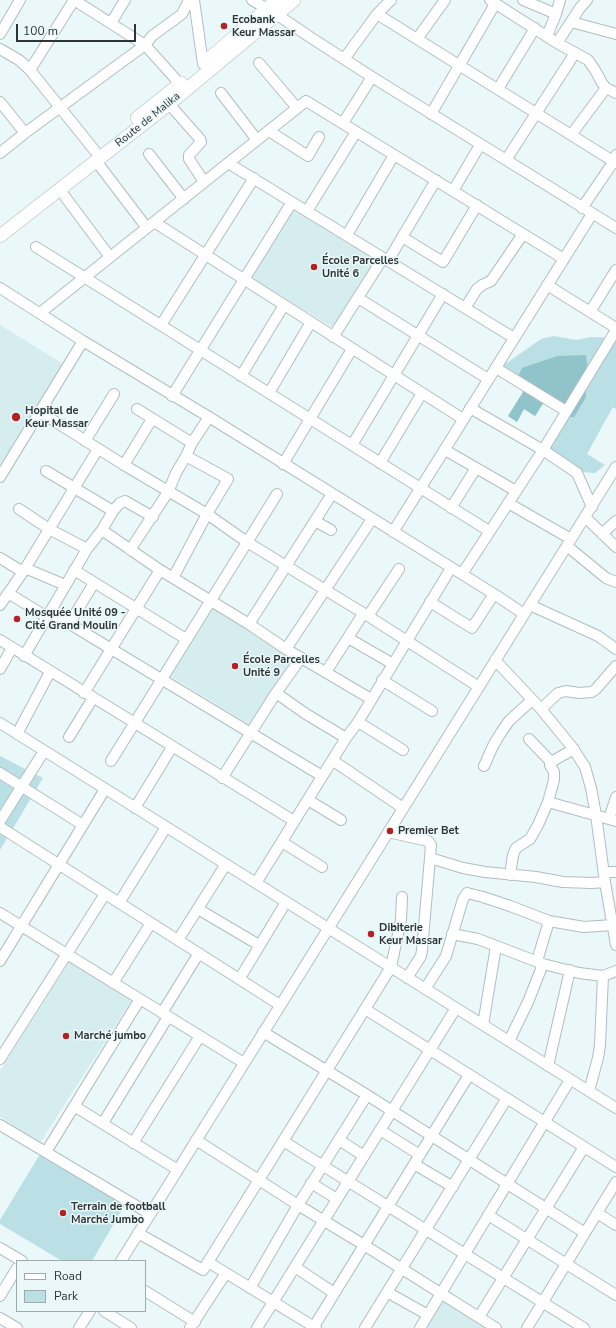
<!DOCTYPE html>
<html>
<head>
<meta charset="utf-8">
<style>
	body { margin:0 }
	#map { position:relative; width:616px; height:1328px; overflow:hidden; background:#eaf8fa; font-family:"Nunito Sans",sans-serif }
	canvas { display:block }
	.legend { position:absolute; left:16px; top:1260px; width:130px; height:52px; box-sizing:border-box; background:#eaf8fa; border:1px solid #9faaab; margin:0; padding:5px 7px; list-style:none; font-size:12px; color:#2f3435 }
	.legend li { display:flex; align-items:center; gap:8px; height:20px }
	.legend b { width:20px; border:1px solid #9faaab }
	.scale { position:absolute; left:16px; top:24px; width:120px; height:18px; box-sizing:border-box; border:2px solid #2f3435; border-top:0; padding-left:5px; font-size:12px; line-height:14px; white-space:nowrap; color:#2f3435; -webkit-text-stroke:3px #eaf8fa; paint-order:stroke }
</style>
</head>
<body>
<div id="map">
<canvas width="616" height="1328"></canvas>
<ul class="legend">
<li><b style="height:5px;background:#fff"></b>Road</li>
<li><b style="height:11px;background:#bae0e5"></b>Park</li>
</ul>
<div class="scale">100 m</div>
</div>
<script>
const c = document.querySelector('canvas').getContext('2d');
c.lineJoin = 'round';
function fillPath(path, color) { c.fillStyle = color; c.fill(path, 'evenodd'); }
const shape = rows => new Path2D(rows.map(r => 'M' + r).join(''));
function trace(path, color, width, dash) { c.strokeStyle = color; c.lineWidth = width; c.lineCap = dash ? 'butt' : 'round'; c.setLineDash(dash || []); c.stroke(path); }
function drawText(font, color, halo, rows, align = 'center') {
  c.font = font + ' "Nunito Sans",sans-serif'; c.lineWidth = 3; c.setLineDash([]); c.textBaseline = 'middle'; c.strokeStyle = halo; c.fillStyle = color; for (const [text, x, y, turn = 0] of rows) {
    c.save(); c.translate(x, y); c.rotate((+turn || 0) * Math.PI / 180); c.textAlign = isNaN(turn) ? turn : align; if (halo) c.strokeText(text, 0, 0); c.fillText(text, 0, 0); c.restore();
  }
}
fillPath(shape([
	[294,206,377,257,334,328,251,278],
	[0,325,65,365,0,469],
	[214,604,299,656,255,728,170,676],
	[70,961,131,1001,40,1143,0,1117,0,1071],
	[440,1298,489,1328,422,1328]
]), '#d6edf0');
fillPath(shape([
	[554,336,577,340,590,337,616,338,616,409,613,407,587,454,605,465,595,473,581,472,541,444,563,411,546,399,535,416,524,409,517,422,508,416,525,389,501,373,504,365,541,339],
	[0,756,43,778,0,850],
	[40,1154,125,1205,92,1261,62,1261,0,1224,0,1220]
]), '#bae0e5');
fillPath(shape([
	[586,355,587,365,585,381,586,397,574,417,569,417,563,410,546,399,535,416,524,409,517,422,508,416,525,389,518,384,519,374,522,368,557,356]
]), '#91c3ca');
const minor = shape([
	[74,0,145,45,180,84],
	[194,0,203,64],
	[252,0,276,14,313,39,372,77,616,228],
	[490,0,557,43,588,60,595,70,602,83,606,88,616,93],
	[523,0,556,14],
	[377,14,616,163],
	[571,22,616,34],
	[111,23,125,0],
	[0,34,20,0],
	[547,36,556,14,560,0],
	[417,39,445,0],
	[557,43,580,8,587,0],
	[0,49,19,60,30,70,95,151],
	[344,59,377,14,391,0],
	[259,63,297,108],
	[30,70,74,0],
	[498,89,535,28],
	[221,93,257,140],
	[0,102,25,133],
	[169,104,200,139,201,142,189,155,189,159,204,182],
	[431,114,495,4],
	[343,123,372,77],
	[269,131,308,156,319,137],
	[571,135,606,88],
	[0,153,25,133,145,45,152,36,182,14,189,0],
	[149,154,184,199],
	[506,160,575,53],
	[96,161,147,228],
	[228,163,514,338],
	[60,190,110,257],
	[453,191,480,145],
	[582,208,614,161,616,155],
	[307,211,356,132],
	[154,222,463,419],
	[347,235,394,155],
	[402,237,443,262,477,205],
	[36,247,489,531],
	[388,261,436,180],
	[547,285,616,328],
	[0,288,83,341,209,417,494,594,524,614],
	[358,298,488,379],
	[465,308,477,289,482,285,491,281,523,234],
	[590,312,616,270],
	[40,313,306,101,564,259],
	[161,325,254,178],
	[333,337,383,258],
	[496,368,566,411],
	[241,376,284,305],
	[269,393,311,322],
	[172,396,292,202],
	[470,408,543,450,577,473,592,507],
	[137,409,192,443],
	[40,412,124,465,207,514,247,542,368,616,479,687],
	[85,441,114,394],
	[352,445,443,294],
	[445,450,516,491],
	[380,463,422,393],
	[283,464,352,349],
	[124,465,152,419],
	[46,471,113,511],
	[0,477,83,341],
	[508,503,571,539],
	[451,508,476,468],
	[19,509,49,529,87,549],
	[585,517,616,547],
	[315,521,331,530],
	[102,530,160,570,249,624,286,649,371,699],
	[393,532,592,214],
	[602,534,616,521],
	[567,546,606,578,616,582],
	[130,550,168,492,176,473,186,456,192,443,209,417],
	[0,558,23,572],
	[25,568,65,585],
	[74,570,186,639],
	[462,574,543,450,616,330],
	[173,578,207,514,228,479,186,456],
	[8,593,47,617],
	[430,602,472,628,494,594],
	[0,605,23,572,98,449],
	[530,605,598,636,616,649],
	[50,612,322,776],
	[368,616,399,569],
	[69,624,94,583],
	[249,624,332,494],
	[348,638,393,664],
	[0,640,294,821],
	[286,649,372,519],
	[24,656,87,549,102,530,113,511,120,503,125,501,153,517],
	[301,658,276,693,306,714,346,738],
	[495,660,541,709,572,747,585,767,591,788,596,815,605,882,616,945],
	[0,669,12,648],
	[326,672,363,614],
	[382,680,432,711],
	[84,693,160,570],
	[541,709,558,693,566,691,579,693,592,692,596,689,616,666],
	[358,722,403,750],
	[0,723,616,1108],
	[17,734,50,672],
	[69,737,93,698],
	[332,760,403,808],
	[111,761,277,494],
	[551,762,574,749],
	[484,766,493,746,500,734,509,721,532,700],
	[0,773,83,825],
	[222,778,276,693],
	[308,800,341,820],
	[548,802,616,821],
	[135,808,172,747],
	[609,819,616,797],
	[0,821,44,751],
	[0,827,280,1005],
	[388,832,428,841,431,845,430,858,463,868,485,872,536,877,563,882,592,883,605,882],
	[282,842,322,867],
	[604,872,616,872],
	[510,875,513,855,516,848,530,839,538,825,548,802,554,780,554,772,550,765,551,762,529,739],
	[256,883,346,738,358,722,451,568],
	[119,903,166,827],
	[198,909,259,945],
	[0,913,244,1063],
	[452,934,478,939,543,964,579,973,603,976,616,971],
	[178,940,226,864],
	[0,961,105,789],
	[537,961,549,921],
	[240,978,286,902],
	[407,978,421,956,422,950,430,858],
	[113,983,151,923],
	[425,989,446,956,463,899,467,893,483,897,510,906,549,921,584,927,613,925],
	[365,1009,616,1167],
	[162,1013,199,953],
	[483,1025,496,946],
	[263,1032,367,1095,585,1233],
	[509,1041,528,1002,543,964],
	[0,1059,105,894],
	[548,1066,570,970],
	[589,1091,598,1058,600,1045,603,976],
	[74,1106,178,1170],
	[103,1123,168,1017],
	[0,1125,150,1214],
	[380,1130,420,1155],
	[196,1140,298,1205,364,1245,496,1328],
	[339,1140,364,1156],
	[283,1141,584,1328],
	[133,1143,200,1036],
	[46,1152,140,999],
	[414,1164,453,1187],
	[311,1183,337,1199],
	[597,1213,616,1225],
	[488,1215,616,1295],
	[138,1233,203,1270,391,967,401,920,402,897],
	[0,1248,22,1261],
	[121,1261,616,467],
	[208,1262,316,1328],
	[295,1267,334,1293],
	[250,1288,298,1205,367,1095],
	[145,1291,195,1322],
	[387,1292,428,1315],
	[0,1296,17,1268],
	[104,1311,131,1328],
	[479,1317,584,1147],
	[0,1318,17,1328],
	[79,1328,90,1311],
	[190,1328,226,1273],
	[257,1328,456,1008],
	[313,1328,469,1075],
	[365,1328,507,1098],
	[420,1328,570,1080],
	[527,1328,616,1182]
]);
const major = shape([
	[210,58,277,0],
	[137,118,181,83],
	[0,236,169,104,294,0]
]);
trace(minor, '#b1bec0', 12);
trace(major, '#b1bec0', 14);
trace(minor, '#fff', 10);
trace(major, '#fff', 13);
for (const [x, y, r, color] of [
	[224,26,4,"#b22221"],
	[314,267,4,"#b22221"],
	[16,417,5,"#b22221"],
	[17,619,4,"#b22221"],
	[235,666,4,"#b22221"],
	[390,831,4,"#b22221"],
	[371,934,4,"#b22221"],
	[66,1036,4,"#b22221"],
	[63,1213,4,"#b22221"]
]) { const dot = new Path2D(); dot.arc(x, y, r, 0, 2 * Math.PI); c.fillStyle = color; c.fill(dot); trace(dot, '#eaf8fa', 1.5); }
drawText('bold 11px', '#2f3435', '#eaf8fa', [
	["Ecobank",232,20],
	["Keur Massar",232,33],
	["École Parcelles",322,261],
	["Unité 6",322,274],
	["Hopital de",25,411],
	["Keur Massar",25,424],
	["Mosquée Unité 09 -",25,613],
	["Cité Grand Moulin",25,626],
	["École Parcelles",243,660],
	["Unité 9",243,673],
	["Premier Bet",398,831],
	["Dibiterie",379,928],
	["Keur Massar",379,941],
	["Marché jumbo",74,1036],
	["Terrain de football",71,1207],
	["Marché Jumbo",71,1220]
], 'left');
drawText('11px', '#2f3435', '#eaf8fa', [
	["Route de Malika",148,120,-39]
]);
</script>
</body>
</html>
